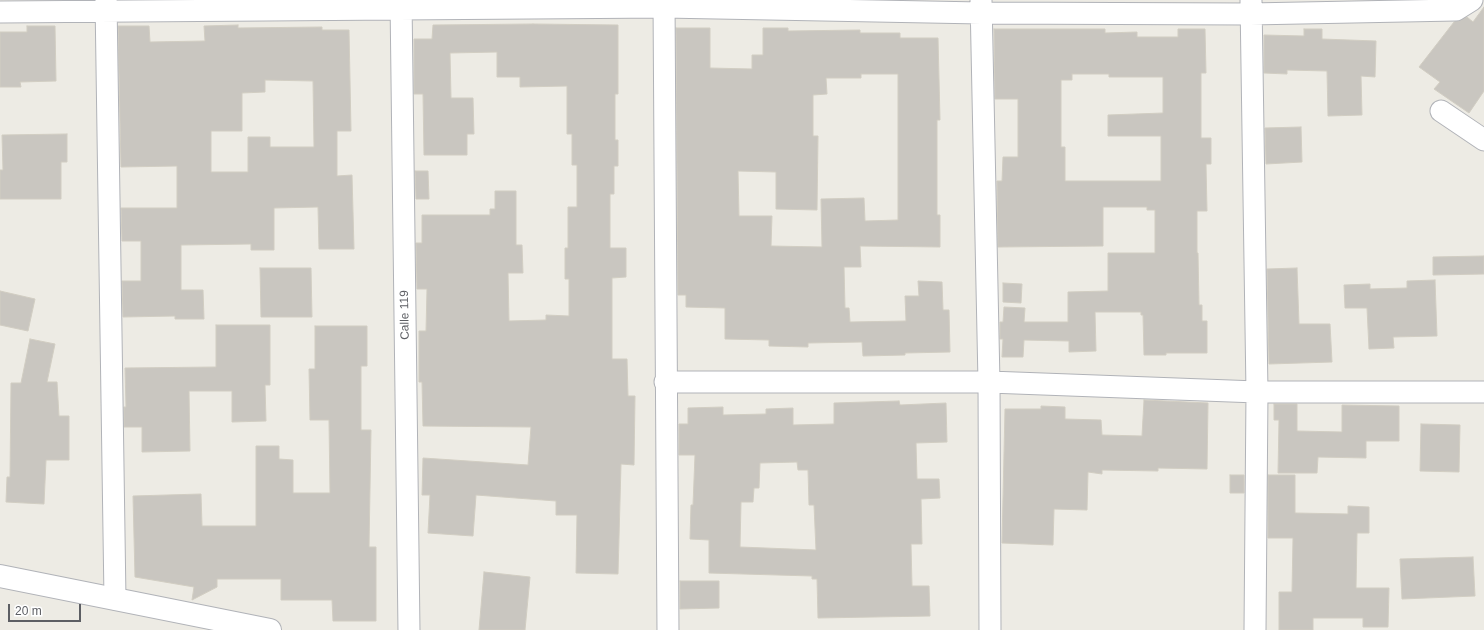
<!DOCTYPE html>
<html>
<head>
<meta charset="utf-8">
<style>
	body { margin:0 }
	#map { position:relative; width:1484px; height:630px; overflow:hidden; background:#edebe4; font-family:Helvetica,sans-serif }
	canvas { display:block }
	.scale { position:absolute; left:8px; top:604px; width:73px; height:18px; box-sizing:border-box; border:2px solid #5c5e63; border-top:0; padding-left:5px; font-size:12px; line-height:14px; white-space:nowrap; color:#5c5e63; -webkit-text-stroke:3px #fff; paint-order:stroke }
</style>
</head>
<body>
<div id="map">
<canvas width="1484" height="630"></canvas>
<div class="scale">20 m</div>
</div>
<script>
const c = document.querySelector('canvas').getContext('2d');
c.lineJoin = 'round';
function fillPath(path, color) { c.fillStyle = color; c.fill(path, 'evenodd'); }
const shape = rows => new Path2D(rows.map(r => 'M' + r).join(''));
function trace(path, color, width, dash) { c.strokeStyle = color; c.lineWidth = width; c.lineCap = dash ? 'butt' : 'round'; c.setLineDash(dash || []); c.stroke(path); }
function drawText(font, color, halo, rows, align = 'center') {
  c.font = font + ' Helvetica,sans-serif'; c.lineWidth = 3; c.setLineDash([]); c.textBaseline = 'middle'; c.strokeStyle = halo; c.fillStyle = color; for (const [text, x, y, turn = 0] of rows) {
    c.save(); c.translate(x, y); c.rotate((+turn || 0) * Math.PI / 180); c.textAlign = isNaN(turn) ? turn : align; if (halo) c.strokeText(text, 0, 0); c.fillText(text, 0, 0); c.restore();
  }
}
const building = shape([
	[1484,7,1484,91,1469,113,1434,89,1440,82,1419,67,1454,22,1467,17,1473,22,1484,7],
	[533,24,618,25,618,94,615,94,615,140,618,140,618,166,614,166,614,194,610,194,610,248,626,248,626,277,612,278,612,359,627,359,628,396,635,396,634,465,621,464,618,574,576,573,577,515,556,515,556,501,476,495,473,536,428,533,430,495,422,495,423,458,528,465,531,427,423,426,422,382,419,382,419,331,426,331,427,289,417,289,416,243,422,243,422,215,490,215,490,209,495,209,495,191,516,191,516,245,522,245,523,273,508,273,509,321,546,320,546,315,569,316,569,279,565,279,565,248,568,248,568,207,577,207,577,165,572,165,572,134,567,134,567,86,520,87,520,77,497,77,497,52,450,53,451,98,473,98,474,134,467,134,467,155,424,155,423,94,414,94,414,39,432,39,433,25,533,24],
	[238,25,238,28,322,27,322,30,349,30,351,131,337,131,337,176,352,175,354,249,319,249,318,207,274,208,274,250,251,250,251,244,181,245,181,290,203,290,204,319,175,319,175,316,123,317,122,281,141,281,141,241,122,241,121,208,177,208,177,166,121,167,118,26,149,26,150,42,205,41,204,26,238,25],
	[265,80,313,81,314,147,270,147,270,137,248,137,248,172,211,172,211,131,242,131,242,93,265,92,265,80],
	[27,26,55,26,56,81,20,82,21,87,0,87,0,32,27,32,27,26],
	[676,28,710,28,710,68,752,69,752,55,763,55,763,28,788,28,788,31,860,30,860,33,900,33,900,38,938,38,940,120,937,120,937,215,940,215,940,247,860,246,861,267,844,267,845,308,849,308,850,322,906,321,905,296,919,296,918,281,942,282,943,310,949,310,950,352,905,353,905,355,863,356,862,342,808,343,808,347,769,346,769,340,725,339,725,308,686,307,686,295,678,295,676,28],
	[861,74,898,74,898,220,865,221,864,198,821,199,822,247,771,246,772,216,739,216,738,171,776,172,776,209,817,210,818,136,813,136,813,95,827,94,826,78,861,78,861,74],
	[994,29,1105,29,1105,33,1137,32,1137,37,1178,37,1178,29,1205,29,1206,73,1201,73,1201,138,1211,138,1211,164,1206,164,1207,211,1197,211,1197,253,1198,253,1199,305,1202,305,1202,321,1207,321,1207,353,1166,353,1166,355,1144,355,1143,315,1141,315,1141,312,1095,312,1096,351,1069,352,1069,341,1024,340,1023,357,1002,357,1003,339,1000,339,1000,322,1003,322,1004,307,1025,308,1024,322,1068,322,1068,292,1108,291,1108,253,1155,253,1155,210,1147,210,1147,207,1103,207,1103,246,998,247,997,181,1002,181,1003,157,1018,157,1018,99,995,99,994,29],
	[1072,74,1109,74,1109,77,1163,77,1163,113,1108,115,1108,136,1161,136,1161,181,1065,181,1065,147,1061,147,1061,80,1072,80,1072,74],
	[1304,29,1322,29,1322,39,1376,41,1375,77,1361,76,1362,115,1328,116,1327,71,1287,70,1287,74,1264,73,1264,35,1304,36,1304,29],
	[1301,127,1302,162,1266,164,1265,128,1301,127],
	[67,134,67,162,61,162,61,199,0,199,0,170,3,170,2,135,67,134],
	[415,171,428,171,429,199,416,199,415,171],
	[1484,256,1484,274,1433,275,1433,257,1484,256],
	[260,268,311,268,312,317,261,317,260,268],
	[1297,268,1299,324,1330,324,1332,362,1269,364,1267,269,1297,268],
	[1435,280,1437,336,1393,337,1394,348,1369,349,1367,308,1345,308,1344,285,1370,284,1370,289,1407,288,1407,281,1435,280],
	[1003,283,1022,284,1021,303,1003,302,1003,283],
	[0,291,35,299,28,331,0,325,0,291],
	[216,325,270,325,270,385,265,385,266,421,232,422,232,391,189,391,190,451,142,452,142,427,124,427,124,407,126,407,125,368,216,367,216,325],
	[315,326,367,326,367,366,361,366,361,430,371,430,369,547,376,547,376,621,333,621,332,600,281,600,281,579,217,579,217,587,192,600,194,587,135,577,133,496,201,494,202,526,256,526,256,446,279,446,279,459,293,460,293,493,330,493,329,420,310,420,309,369,315,369,315,326],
	[30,339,55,344,47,382,57,382,59,416,69,416,69,460,46,460,44,504,6,502,7,477,10,477,11,383,21,383,30,339],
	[1144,400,1208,403,1207,469,1158,468,1158,471,1102,470,1102,474,1088,472,1087,510,1054,509,1053,545,1002,543,1005,409,1041,409,1041,406,1065,407,1065,419,1101,420,1102,435,1142,436,1144,400],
	[899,401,900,405,946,403,947,442,916,443,917,479,939,479,940,498,921,499,922,544,911,544,912,586,929,586,930,616,818,618,817,579,812,579,812,576,709,573,709,540,690,539,691,505,693,505,695,455,679,455,679,424,688,424,688,408,723,407,723,415,766,414,766,409,793,408,793,425,834,424,834,403,899,401],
	[797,462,798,470,808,470,809,505,814,505,816,550,740,547,741,502,753,502,754,488,759,488,760,463,797,462],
	[1274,404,1297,404,1297,431,1342,432,1342,405,1399,406,1399,441,1366,441,1366,458,1318,457,1317,473,1278,473,1279,420,1274,420,1274,404],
	[1421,424,1460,425,1459,472,1420,471,1421,424],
	[1230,475,1244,475,1244,493,1230,493,1230,475],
	[1268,475,1295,475,1295,513,1348,514,1348,506,1369,507,1369,533,1357,533,1356,588,1389,588,1388,627,1363,627,1363,618,1313,618,1313,630,1279,630,1279,592,1292,592,1293,538,1268,538,1268,475],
	[1473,557,1475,596,1402,599,1400,559,1473,557],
	[484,572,530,577,525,630,479,630,484,572],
	[680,581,719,581,719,608,680,609,680,581]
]);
fillPath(building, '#c9c6c0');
trace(building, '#d1cdc2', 1);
const minor = shape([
	[106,0,115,599],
	[401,0,409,630],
	[664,0,668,630],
	[981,0,989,382,990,630],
	[1251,1,1257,392,1255,630],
	[0,12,664,7,981,13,1250,14,1456,10,1472,0],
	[1441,111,1484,140],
	[665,382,989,382,1257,392,1484,392]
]);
const tertiary = shape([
	[0,576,270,630]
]);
trace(minor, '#b1b3b8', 23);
trace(tertiary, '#b1b3b8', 24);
trace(minor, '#fff', 21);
trace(tertiary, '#fff', 22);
drawText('12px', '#5c5e63', '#fff', [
	["Calle 119",405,315,-91]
]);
</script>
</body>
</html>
